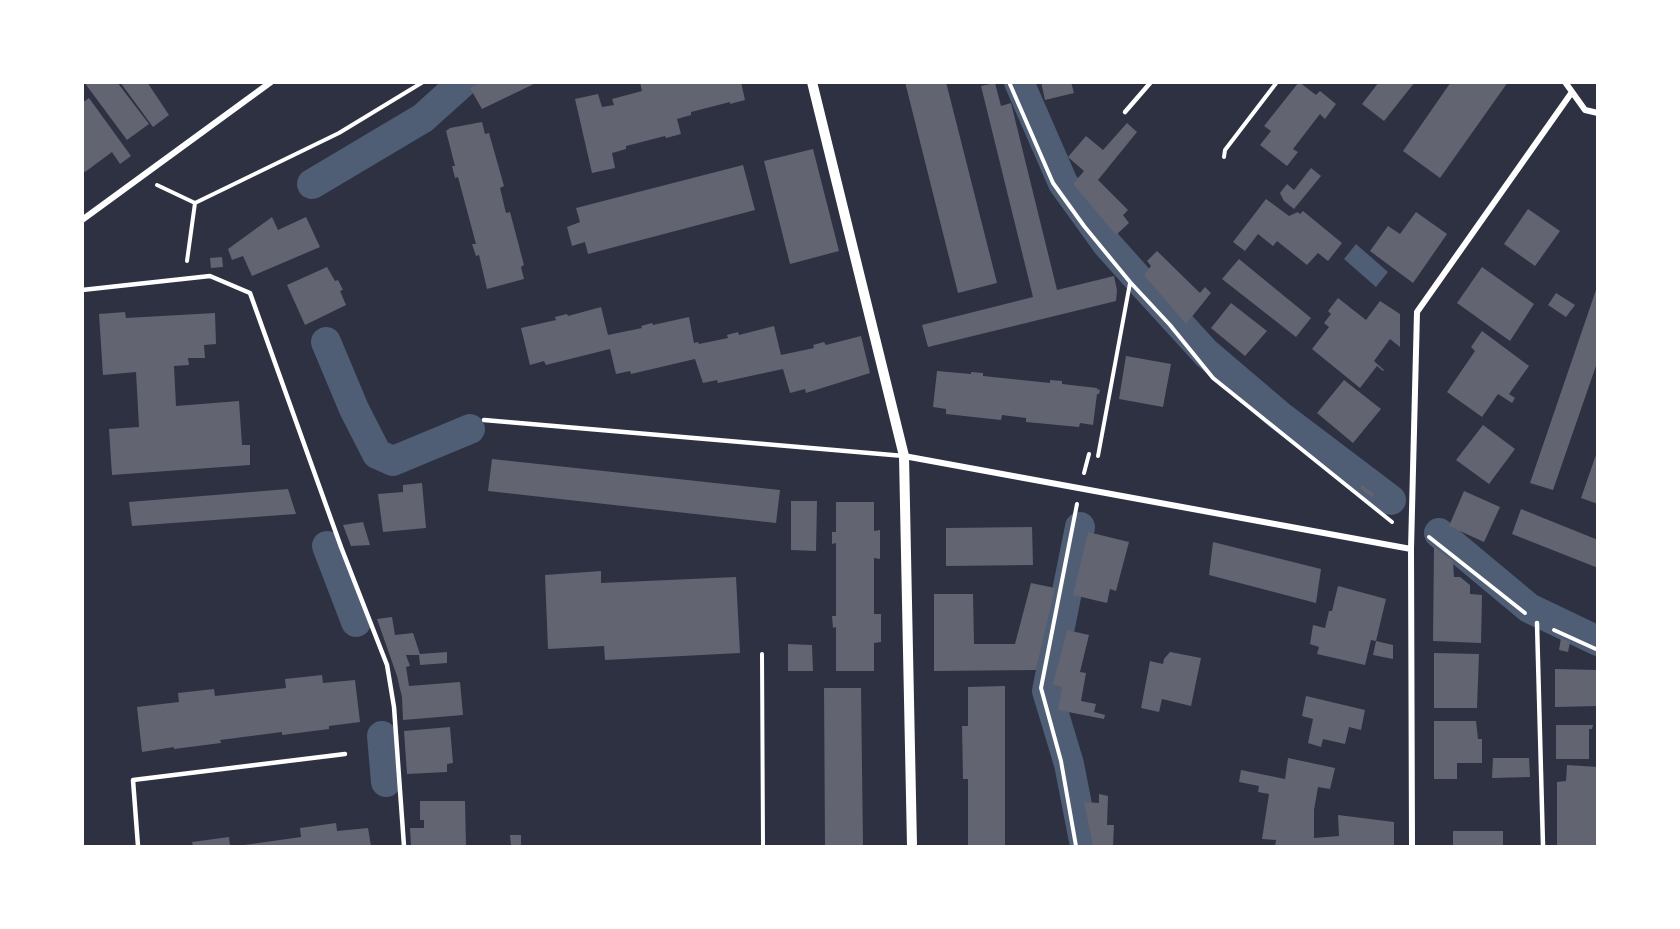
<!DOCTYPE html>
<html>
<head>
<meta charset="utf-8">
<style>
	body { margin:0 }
	#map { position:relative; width:1680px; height:929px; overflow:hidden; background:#2d3142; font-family:"PT Sans",sans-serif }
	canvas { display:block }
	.frame { position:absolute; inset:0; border:84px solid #fff; pointer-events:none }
</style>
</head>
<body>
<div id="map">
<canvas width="1680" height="929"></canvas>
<div class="frame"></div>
</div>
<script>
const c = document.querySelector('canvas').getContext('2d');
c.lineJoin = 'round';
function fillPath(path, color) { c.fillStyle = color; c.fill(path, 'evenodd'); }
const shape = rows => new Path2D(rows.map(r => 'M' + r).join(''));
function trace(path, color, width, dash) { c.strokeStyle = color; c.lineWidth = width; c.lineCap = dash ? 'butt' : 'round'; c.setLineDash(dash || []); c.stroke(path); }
fillPath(shape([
	[1356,244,1388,272,1376,287,1344,259]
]), '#4f5d75');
trace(shape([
	[1019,82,1063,183,1107,244,1142,283,1206,353,1280,416,1391,500],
	[312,184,423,118,463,82],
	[326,342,354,409,377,454,393,461,470,429],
	[1080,527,1047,691,1069,764,1085,846],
	[1439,533,1529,608,1598,641],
	[327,546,356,622],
	[382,736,386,782]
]), '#4f5d75', 30);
fillPath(shape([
	[84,82,117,82,149,124,127,140],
	[120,82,147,82,169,115,153,127],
	[482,82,538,82,482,109,470,88],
	[640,82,741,82,745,100,730,104,730,102,691,112,691,115,677,119,681,134,666,138,665,136,626,146,626,149,612,153,615,168,592,173,575,99,598,94,602,107,614,105,612,99,642,91],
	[905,82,946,82,997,283,958,293],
	[1041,82,1071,82,1074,93,1045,100],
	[1299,82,1316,95,1320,91,1336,104,1325,119,1320,114,1293,149,1298,152,1287,166,1260,145,1271,131,1264,126],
	[1379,82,1415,82,1384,121,1362,104],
	[1451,82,1508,82,1440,178,1403,151],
	[995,83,1001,106,1011,103,1057,290,1114,276,1117,290,1116,301,928,347,922,325,1033,297,981,86],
	[89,98,131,156,120,164,112,152,85,172,82,169,82,103],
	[482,122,485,134,489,133,504,186,500,188,506,213,510,212,524,265,521,267,524,279,487,289,479,255,476,256,472,244,476,244,458,177,455,178,452,166,455,166,446,131,450,128],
	[1127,123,1137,132,1098,180,1128,210,1123,215,1129,223,1116,235,1073,184,1084,171,1068,157,1086,136,1103,150],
	[813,149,839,251,790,264,764,161],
	[743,165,755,210,588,254,585,242,572,246,567,227,580,222,576,208],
	[1311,168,1321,176,1294,209,1284,201,1280,193,1287,184,1294,190],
	[1266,199,1289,216,1298,212,1300,214,1303,211,1342,243,1328,261,1318,253,1307,265,1277,241,1273,246,1258,234,1245,251,1233,242],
	[1528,209,1560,231,1535,266,1504,244],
	[1416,212,1447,234,1413,283,1370,251,1388,226,1400,234],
	[272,217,278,230,306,217,320,247,252,276,243,256,232,260,228,249],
	[1157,251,1200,293,1205,287,1211,293,1186,324,1144,275,1151,266,1147,261],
	[222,257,223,267,211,268,210,258],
	[1239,259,1311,318,1296,337,1222,279],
	[327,267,335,281,338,280,343,290,340,291,346,305,305,325,287,285],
	[1482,267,1534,304,1510,341,1457,303],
	[1597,287,1598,360,1553,490,1530,483],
	[1556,293,1575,305,1566,317,1548,305],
	[1338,298,1366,320,1380,301,1400,314,1400,347,1390,339,1374,361,1384,370,1383,371,1377,366,1360,388,1312,349,1329,327,1324,323,1331,314,1328,311],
	[1231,303,1267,331,1245,356,1211,328],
	[601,307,608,335,642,328,641,326,652,323,653,325,689,317,694,343,698,342,699,344,728,338,727,335,738,332,739,335,774,326,781,355,814,348,813,345,824,342,826,345,861,336,870,373,806,393,805,389,790,393,783,369,718,383,717,380,703,383,695,359,631,374,630,371,616,374,610,349,546,365,544,361,530,365,521,328,556,320,555,317,567,314,568,316],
	[125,312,126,318,215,313,216,344,204,345,205,358,188,358,189,365,174,366,176,406,239,401,242,445,250,445,250,465,112,475,109,429,139,427,136,372,103,375,99,314],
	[1482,331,1529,366,1509,394,1515,398,1512,403,1498,394,1482,417,1447,392,1475,351,1471,347],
	[1126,356,1171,364,1163,407,1119,399],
	[937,371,971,374,971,372,983,373,983,376,1050,383,1050,380,1062,381,1062,384,1097,388,1097,389,1100,390,1099,394,1097,394,1093,425,1080,423,1079,427,1026,422,1026,418,1002,415,1001,420,946,414,946,409,933,407],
	[1344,380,1381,409,1353,443,1317,413],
	[1483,425,1515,449,1489,484,1456,460],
	[1597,452,1598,452,1598,504,1581,498],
	[492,459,780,490,776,523,488,491],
	[422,483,426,528,383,532,378,494,403,492,403,485],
	[1362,485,1374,494,1372,497,1360,488],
	[288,489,296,514,132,526,129,502],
	[1464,491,1500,507,1484,542,1449,526],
	[791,501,817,501,816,551,791,550],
	[836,502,874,502,874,531,880,530,880,559,874,558,874,614,881,614,881,642,874,643,874,671,836,671,836,627,833,628,832,616,836,616,836,543,832,544,832,532,836,532],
	[1521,509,1598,540,1598,568,1512,534],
	[363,522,370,545,351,546,343,525],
	[1032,527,1033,565,946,566,946,528],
	[1088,532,1129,542,1116,591,1110,589,1107,603,1073,595],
	[1213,542,1321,569,1316,603,1209,575],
	[1434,547,1453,561,1454,577,1460,577,1470,585,1470,594,1482,595,1481,643,1433,641],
	[601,571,601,583,736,577,740,653,605,660,604,646,548,649,545,575],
	[1031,583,1055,588,1036,670,934,671,934,594,973,594,974,644,1015,644],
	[1338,586,1386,599,1376,641,1371,640,1365,665,1317,654,1319,647,1310,644,1313,625,1325,628,1329,611,1332,611],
	[392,617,395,635,413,633,420,654,447,652,447,663,420,665,419,655,406,655,410,666,406,667,409,686,460,682,463,715,403,720,402,697,397,676,377,619],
	[1067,630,1089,635,1080,672,1086,673,1081,701,1096,704,1094,712,1105,715,1104,719,1058,710,1062,687,1053,684],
	[1561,638,1570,642,1568,652,1559,650],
	[1376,641,1393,645,1393,659,1373,655],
	[788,644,812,645,813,671,788,671],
	[1170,652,1201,658,1191,706,1162,699,1159,712,1141,708,1150,661,1163,664,1164,659],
	[1434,653,1479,654,1477,708,1434,708],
	[1555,669,1598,670,1598,706,1555,707],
	[322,675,323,683,355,680,360,722,329,726,329,729,282,735,282,732,220,740,221,743,174,749,174,747,142,752,137,707,179,702,178,693,214,689,215,696,286,688,285,679],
	[1005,686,1005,846,968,846,968,779,963,779,962,726,968,726,968,687],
	[824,688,861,688,863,846,825,846],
	[1306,696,1365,710,1361,730,1349,727,1345,744,1323,739,1321,747,1308,743,1313,719,1302,716],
	[1434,721,1476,721,1478,739,1482,739,1482,763,1457,763,1457,779,1434,779],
	[1556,725,1593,725,1592,729,1589,729,1589,759,1556,759],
	[450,727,453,763,447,764,447,772,407,774,404,731],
	[1288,758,1335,768,1330,789,1318,787,1314,810,1314,838,1339,836,1338,815,1394,822,1394,846,1275,846,1276,840,1262,839,1269,794,1258,792,1259,786,1239,782,1241,770,1285,779],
	[1493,758,1529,758,1530,777,1492,778],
	[1567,765,1598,767,1598,846,1557,846,1557,782,1566,781],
	[1099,794,1108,796,1107,825,1114,825,1113,846,1093,846,1084,802,1099,803],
	[420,801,465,801,466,846,411,846,410,828,424,828,424,820,420,820],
	[336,823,337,831,368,828,371,846,237,846,301,837,300,828],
	[1453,831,1503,831,1503,846,1453,846],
	[510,835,521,835,521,846,511,846],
	[229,837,230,846,193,846,192,842]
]), '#626471');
trace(shape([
	[1009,82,1053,183,1084,226,1130,282,1170,325,1213,378,1392,522],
	[1224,157,1225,150,1277,82],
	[157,185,195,203],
	[187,261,195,203,339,133,423,82],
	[1098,456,1130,283],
	[1084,473,1089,454],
	[1429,537,1525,613],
	[1554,630,1598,650],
	[762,654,763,846],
	[1076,846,1061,761,1041,688,1077,504]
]), '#fff', 4);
trace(shape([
	[1125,112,1151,82],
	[82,290,210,276,250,293,341,547,387,665,394,707,404,846],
	[484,420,904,456],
	[1537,623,1543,846],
	[138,846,133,780,345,754]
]), '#fff', 4.5);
trace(shape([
	[1565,82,1585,110,1598,113],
	[82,220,271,82],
	[904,456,1411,549],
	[1412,846,1411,549,1417,312,1572,92]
]), '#fff', 6);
trace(shape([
	[812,82,904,456,912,846]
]), '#fff', 10);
</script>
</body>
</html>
